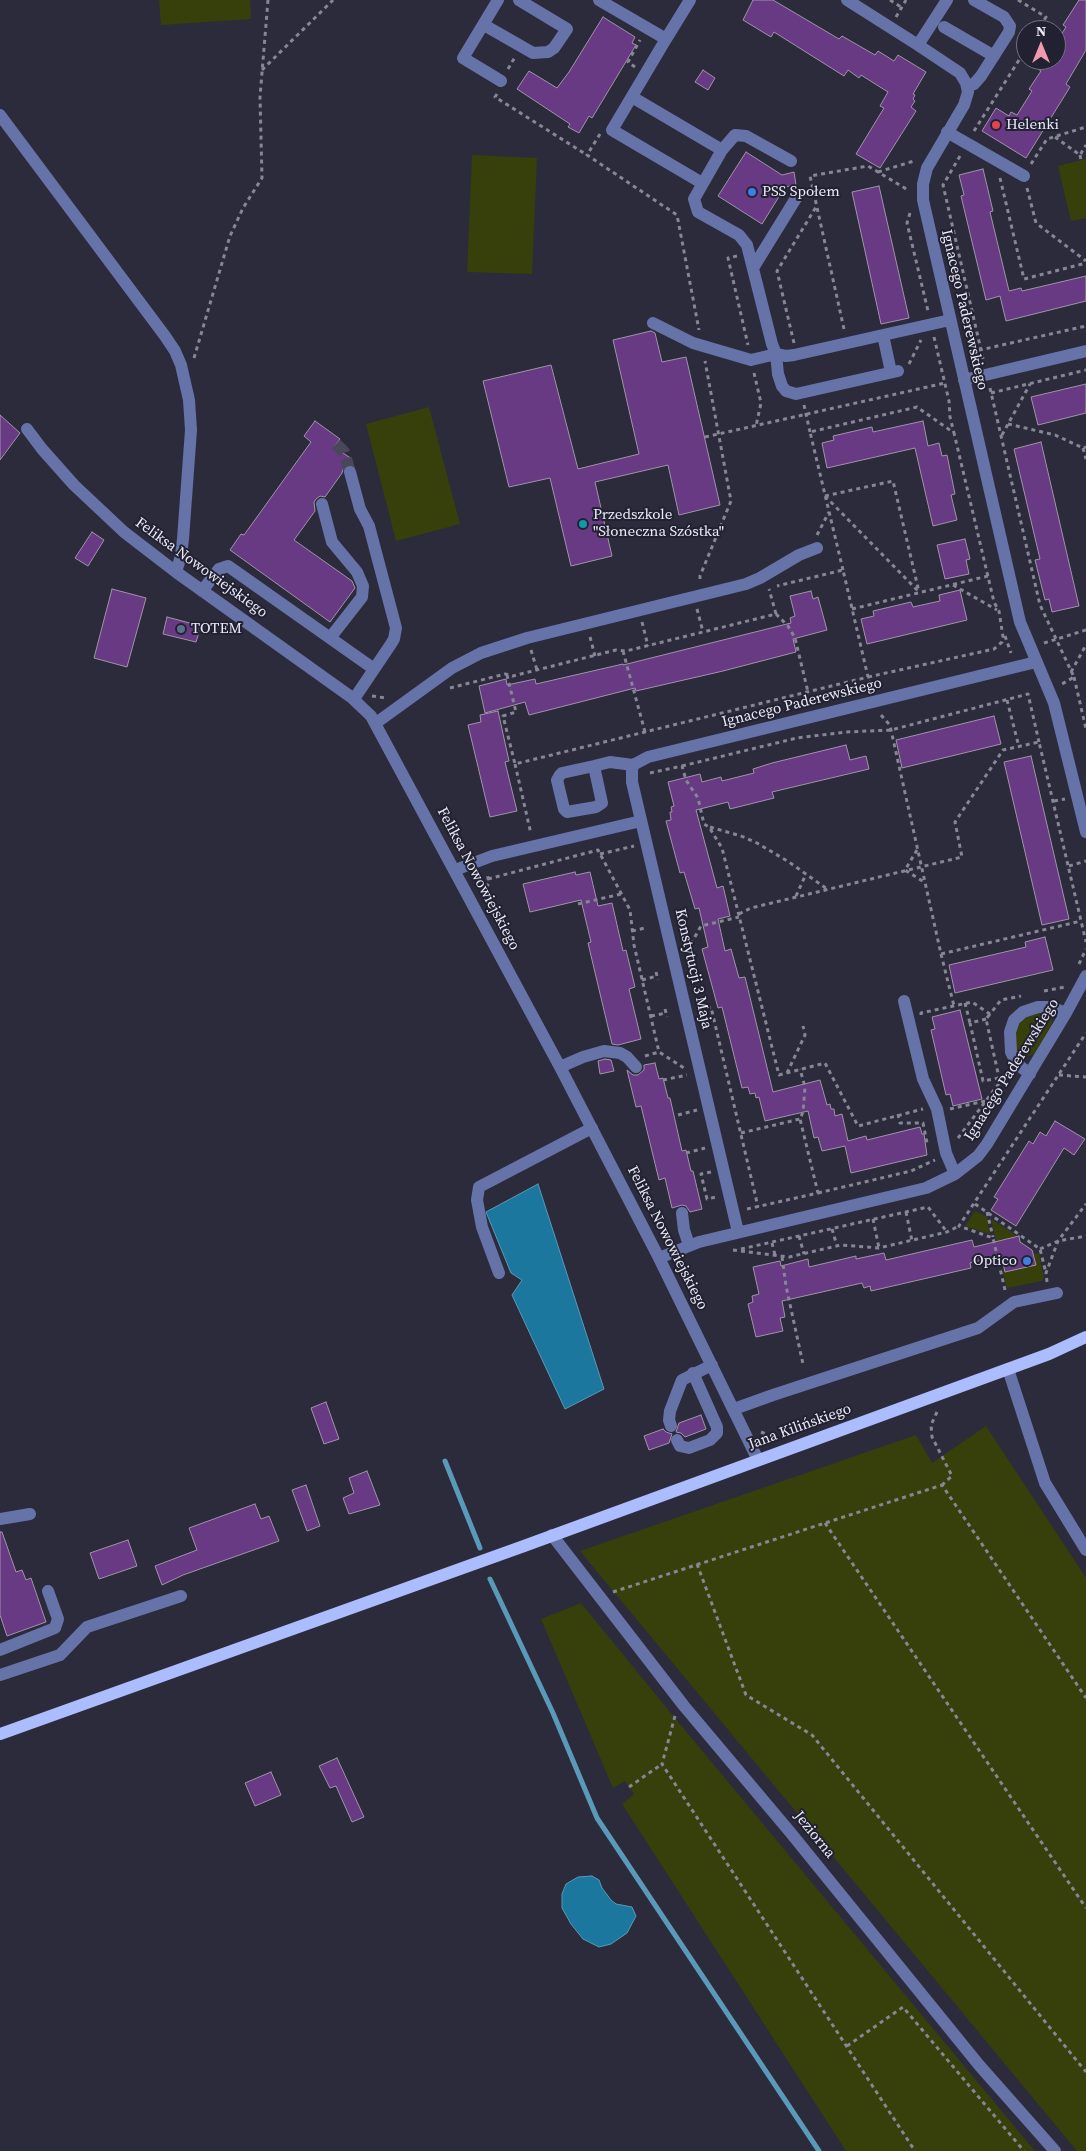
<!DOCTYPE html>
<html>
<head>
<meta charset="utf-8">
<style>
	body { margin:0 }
	#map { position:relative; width:1086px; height:2151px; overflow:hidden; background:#2c2b3c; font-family:"Source Serif 4",serif }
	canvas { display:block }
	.north { position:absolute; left:1016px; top:20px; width:50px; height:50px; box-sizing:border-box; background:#222132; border:1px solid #727180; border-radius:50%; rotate:0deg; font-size:14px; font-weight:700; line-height:20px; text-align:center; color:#eaeaf6 }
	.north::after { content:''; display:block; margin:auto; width:18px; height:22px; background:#f29aad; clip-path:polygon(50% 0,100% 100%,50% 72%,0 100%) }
</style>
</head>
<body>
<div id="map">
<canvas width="1086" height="2151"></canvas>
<div class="north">N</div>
</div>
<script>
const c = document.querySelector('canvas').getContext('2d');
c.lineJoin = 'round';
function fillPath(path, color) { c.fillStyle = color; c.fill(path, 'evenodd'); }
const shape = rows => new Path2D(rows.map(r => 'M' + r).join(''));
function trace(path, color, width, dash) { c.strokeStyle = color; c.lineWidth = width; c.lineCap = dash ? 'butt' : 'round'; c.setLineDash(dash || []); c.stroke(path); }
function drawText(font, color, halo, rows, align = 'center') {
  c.font = font + ' "Source Serif 4",serif'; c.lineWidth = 4; c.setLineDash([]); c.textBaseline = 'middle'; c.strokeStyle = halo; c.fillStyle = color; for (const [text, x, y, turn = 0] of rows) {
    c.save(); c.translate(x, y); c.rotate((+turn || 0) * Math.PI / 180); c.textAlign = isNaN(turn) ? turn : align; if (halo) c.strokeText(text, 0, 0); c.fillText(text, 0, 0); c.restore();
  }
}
fillPath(shape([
	[159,0,250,0,251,19,161,25],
	[472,155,537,158,532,274,467,272],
	[1086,159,1086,218,1071,221,1058,166],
	[429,407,460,524,396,541,366,424],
	[1036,1012,1050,1013,1053,1018,1052,1024,1034,1054,1029,1056,1022,1056,1016,1049,1014,1039,1020,1021],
	[975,1211,987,1217,990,1234,965,1226],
	[991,1219,1017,1236,996,1241],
	[1033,1253,1039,1254,1044,1278,1042,1281,1007,1288,1002,1269,1004,1269,1005,1272,1036,1264],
	[986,1426,1086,1578,1086,2151,1077,2151,580,1551,916,1435,932,1463],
	[581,1603,674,1717,1035,2151,846,2151,622,1804,634,1794,625,1781,613,1788,541,1619]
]), '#373f0b');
const water = shape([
	[538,1184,604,1389,565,1409,512,1295,522,1280,511,1273,486,1212,538,1184],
	[592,1876,599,1880,602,1888,611,1900,616,1904,632,1907,636,1916,627,1933,611,1944,599,1947,583,1939,571,1924,562,1908,562,1894,566,1884,578,1877,592,1876]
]);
fillPath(water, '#1b779d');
trace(water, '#599ab8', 1);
trace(shape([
	[445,1461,480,1548],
	[490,1579,553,1713,597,1818,819,2151]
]), '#599ab8', 5);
const building = shape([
	[753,0,773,0,839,39,842,36,875,55,878,51,894,61,898,55,926,72,913,94,915,95,913,99,915,101,911,107,916,111,880,168,856,154,884,108,880,106,888,92,861,75,859,78,848,70,844,76,774,32,771,37,743,20,753,0],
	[1079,0,1086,0,1086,50,1066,84,1070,87,1026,158,982,131,996,108,1009,116,1011,112,1017,115,1032,91,1029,89,1041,71,1038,69,1044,60,1056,60,1056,43,1066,27,1063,25,1079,0],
	[603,17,635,37,632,43,636,45,592,118,589,116,579,133,568,127,570,124,517,89,529,71,557,88,569,72,603,17],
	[703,70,715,78,708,90,695,82,703,70],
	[746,152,782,175,794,172,796,185,785,187,762,224,718,196,746,152],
	[983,169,993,211,990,212,1009,291,1021,288,1022,291,1086,276,1086,301,1006,321,1000,296,986,300,961,196,964,195,959,175,983,169],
	[879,186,909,318,881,324,852,192,879,186],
	[651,331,655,333,662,362,686,357,720,505,679,515,668,465,595,482,612,556,571,566,550,478,509,487,483,381,551,365,578,469,639,454,613,340,651,331],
	[1086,384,1086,413,1038,425,1031,397,1086,384],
	[0,415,20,433,0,460,0,415],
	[315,421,340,439,334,447,352,459,344,467,342,473,325,497,320,496,316,499,314,502,315,511,294,540,352,581,355,588,330,622,230,550,241,534,244,535,311,442,304,436,315,421],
	[923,421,928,446,939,443,942,456,947,455,955,494,951,495,957,520,933,526,915,448,827,468,822,443,834,440,833,436,872,427,873,432,923,421],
	[1041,442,1079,606,1052,612,1049,599,1045,600,1035,560,1040,559,1014,449,1041,442],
	[92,532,104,540,88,566,75,558,92,532],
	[965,539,970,559,966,560,969,574,945,579,937,545,965,539],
	[112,589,146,598,127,667,94,658,112,589],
	[960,590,967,620,867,644,861,619,874,616,873,611,911,602,913,607,940,601,939,595,960,590],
	[811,591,813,599,818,597,827,630,793,639,796,652,723,671,636,691,635,688,529,715,525,702,485,713,479,686,506,679,507,685,535,679,536,684,623,664,623,665,791,623,790,618,795,616,790,596,811,591],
	[167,617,201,626,196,642,163,634,167,617],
	[498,711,509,761,505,762,517,811,490,817,468,725,481,722,480,715,498,711],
	[994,716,1001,744,902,768,896,740,994,716],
	[846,745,850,760,866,756,869,769,772,792,774,798,730,809,728,802,696,810,717,888,723,886,730,916,718,919,725,951,731,949,739,978,745,977,773,1092,820,1080,827,1105,830,1104,831,1109,834,1109,835,1116,842,1114,848,1141,866,1136,867,1140,920,1127,922,1134,924,1134,927,1155,851,1173,845,1146,822,1151,818,1137,814,1138,808,1111,765,1121,759,1097,756,1098,755,1093,750,1094,748,1087,742,1088,722,1007,718,1008,702,949,708,947,699,908,695,909,684,872,680,873,666,821,671,820,670,812,672,812,671,807,674,806,668,782,700,774,702,782,721,777,722,781,754,773,753,769,772,763,846,745],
	[1031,756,1069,919,1042,925,1004,762,1031,756],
	[575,872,576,875,590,872,598,906,612,903,623,951,626,950,635,987,629,989,641,1039,618,1045,612,1044,588,943,591,942,581,900,530,912,523,884,575,872],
	[1045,937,1053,970,955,993,949,965,1026,947,1025,942,1045,937],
	[960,1010,982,1099,953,1106,950,1094,946,1095,931,1030,935,1029,932,1017,960,1010],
	[605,1059,611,1060,614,1071,600,1074,598,1061,605,1059],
	[655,1063,659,1079,663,1078,668,1098,670,1098,682,1151,686,1150,691,1171,693,1171,702,1209,690,1212,686,1206,682,1205,672,1208,665,1178,659,1180,641,1106,636,1107,627,1070,633,1075,638,1075,644,1070,644,1065,655,1063],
	[1055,1121,1085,1139,1074,1155,1064,1148,1016,1226,991,1210,998,1199,994,1197,1029,1141,1033,1144,1040,1132,1046,1136,1055,1121],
	[1019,1236,1020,1242,1032,1250,1036,1265,1005,1272,1001,1255,970,1263,971,1268,871,1291,870,1286,864,1288,862,1283,782,1301,785,1317,780,1318,783,1331,756,1337,748,1304,753,1302,752,1296,759,1294,753,1267,780,1261,781,1266,808,1259,809,1267,856,1256,856,1259,884,1253,886,1260,972,1240,974,1247,1019,1236],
	[326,1402,339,1439,324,1444,311,1408,326,1402],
	[701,1415,706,1429,685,1437,681,1433,676,1432,679,1423,701,1415],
	[663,1429,666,1432,672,1434,669,1443,649,1450,644,1436,663,1429],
	[367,1471,380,1505,349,1514,343,1498,354,1493,349,1478,367,1471],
	[306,1485,320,1526,307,1531,292,1490,306,1485],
	[255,1504,261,1519,269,1516,279,1541,183,1575,162,1585,155,1566,197,1550,189,1528,255,1504],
	[0,1532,2,1532,16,1572,22,1570,26,1580,31,1578,46,1622,7,1636,0,1615,0,1532],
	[128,1540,137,1566,99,1579,90,1553,128,1540],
	[337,1758,364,1817,352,1822,336,1786,330,1788,319,1766,337,1758],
	[271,1772,281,1795,255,1806,245,1783,271,1772]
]);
fillPath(building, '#683a84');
trace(building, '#9f94a7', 1);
trace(shape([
	[336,444,344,452,350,472]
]), '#484858', 12, [12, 6]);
trace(shape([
	[890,0,901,7],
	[1018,0,1046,17,1038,30],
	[896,17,906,0],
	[635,67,628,62,640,40],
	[508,69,515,57],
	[262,70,333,0],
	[497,94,495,97,587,155],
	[974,131,1026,49],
	[600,134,587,155,677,215,699,330],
	[1055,137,1080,155,1086,145],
	[1080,155,1081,160],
	[960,156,943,185,984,363],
	[1031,164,1047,139,1086,127],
	[878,172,914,161],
	[1000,178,1024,279,1086,263],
	[1027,188,1036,223,1086,261],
	[910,213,907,223,928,311],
	[737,256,728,258,748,345],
	[844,329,810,176,868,166,908,190],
	[934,337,949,401,950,417,954,433],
	[794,343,777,271,816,207],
	[971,352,1086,326],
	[194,358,230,236,243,208,262,178,260,97,268,0],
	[909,364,921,340],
	[754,373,761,403,756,426],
	[990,388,1040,605,1074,677,1062,684],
	[991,393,1086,370],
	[804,405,810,432],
	[1008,424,1055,435,1083,448,1086,447],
	[1002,435,1030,384],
	[705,437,945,383],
	[1083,448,1086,459],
	[825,496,893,481,919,592],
	[825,496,919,592],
	[817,535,829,512],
	[843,570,810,432,917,407,954,433,994,602,999,611,1003,637,1002,642,994,649,868,677,871,689],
	[700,579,700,576,731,501,705,361],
	[953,585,997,610],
	[697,609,703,632],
	[852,609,988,576],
	[776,614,788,626,795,638,808,692],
	[642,622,648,646],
	[1005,636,1011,653],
	[590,637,595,656],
	[1044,643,1086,630],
	[531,650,537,670],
	[623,651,645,732],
	[1071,672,1086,645],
	[507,675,516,712,503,716,515,764,868,677,843,570,777,586],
	[1074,677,1086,729],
	[450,688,505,674,513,676,616,650,626,651,776,614,769,589],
	[372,696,386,698],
	[1007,700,1019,747],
	[881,715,889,724,891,730,941,954,1081,921],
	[515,764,531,834],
	[682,766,797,738,846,732,891,730,1028,694,1039,742],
	[650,773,682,766,686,780,698,798,704,824,709,827,722,848,779,1075,825,1063,858,1126,923,1109],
	[1054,801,1065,799],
	[710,827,741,836,757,843,789,862,827,889],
	[917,850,905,870,924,882],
	[600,854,634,846],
	[1069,866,1086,861],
	[488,879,598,850,630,910,634,945,659,1052,684,1068],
	[482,894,489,883,487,873],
	[796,896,806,874],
	[578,904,621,894],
	[739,914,751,908,962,857,955,822,1003,750,1039,742,1086,942],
	[632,931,645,928],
	[687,951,701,926,739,917],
	[941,954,954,1006],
	[1079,964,1086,949],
	[656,972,658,980],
	[642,980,657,976],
	[1044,991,1065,987],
	[965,1003,970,1023],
	[665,1009,667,1017],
	[699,1010,711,1007,758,1207],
	[921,1015,921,1013,972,1002,990,1014,1001,1000,1021,996],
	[651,1016,666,1013],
	[986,1019,970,1023,983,1081,999,1078],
	[645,1056,659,1052],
	[787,1073,805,1035,803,1026],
	[1059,1075,1086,1077],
	[663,1080,687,1075],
	[950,1109,985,1101],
	[898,1114,900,1123,923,1123,927,1143],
	[678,1115,697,1110],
	[741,1133,800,1119],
	[958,1138,1000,1082,986,1019,990,1014],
	[686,1153,705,1148],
	[711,1172,701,1174,707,1199,716,1197],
	[818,1193,911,1171,935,1160],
	[975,1204,1040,1249,1046,1273],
	[747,1209,818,1193,800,1119,803,1112,805,1087,800,1069],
	[906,1212,912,1241],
	[987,1212,993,1237],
	[873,1219,879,1248],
	[832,1229,837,1246],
	[799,1236,804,1254],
	[772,1243,775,1255],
	[741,1249,928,1207,947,1232],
	[1040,1249,1058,1241,1086,1236],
	[733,1250,789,1257,841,1245,879,1248,947,1232,959,1226],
	[782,1257,786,1286,803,1364],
	[1047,1282,1046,1273,1058,1241,1086,1204],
	[1005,1290,993,1238,959,1226,1086,1033],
	[937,1412,931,1425,932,1437,952,1476,942,1485],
	[761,1432,776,1438],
	[825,1523,1086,1908],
	[697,1564,746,1695,812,1735,1086,2072],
	[613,1592,942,1485,1086,1698],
	[675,1716,662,1764,915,2151],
	[629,1787,662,1764],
	[847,2046,903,2007,1024,2151]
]), '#868694', 3, [4, 4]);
trace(shape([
	[498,0,463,58,501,81],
	[599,0,666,39,690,0],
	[847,0,918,45],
	[947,0,918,45,960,73,966,83,968,92,964,105,927,168,923,184,923,200,1020,622,1054,703,1086,832],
	[484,25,533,53,548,52,554,48,567,29,519,0],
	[944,27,994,56],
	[666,39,612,130,702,183],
	[967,87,974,84,981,76,1009,32,1010,26,1004,17,974,0],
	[632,97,722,150],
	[0,115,165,336,175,351,181,365,189,400,191,430,183,539,181,556,176,572],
	[947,132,1024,176],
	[791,161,746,136,735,135,722,150,694,199,698,212,739,235,747,245,772,344,776,354,778,374,782,386,786,391,796,394,898,371],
	[753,268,798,195],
	[653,323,693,343,751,360,776,354,786,356,794,355,950,320],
	[883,335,891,372],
	[964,380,1086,351],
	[27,429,42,449,74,485,124,532,176,572,351,697,371,716,560,1067,659,1258,758,1460],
	[350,472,360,509,369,526,396,628,394,639,391,644,354,699],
	[322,504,332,542,357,572,363,586,362,597,330,638],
	[202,591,219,569,228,566,374,669],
	[376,723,452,668,481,653,527,638,746,584,760,578,799,555,817,548],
	[594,766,602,803,596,807,567,812,564,809,557,780,560,775,562,773,594,766,610,762,633,765],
	[455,870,492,856,641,821],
	[904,1001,923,1079,937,1109,946,1153,955,1174],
	[560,1067,583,1057,604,1051,620,1053,627,1057,636,1067],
	[1030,1074,1017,1064,1011,1052,1010,1032,1014,1020,1023,1012,1038,1007,1051,1007,1066,1013],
	[682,1213,684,1230,689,1245],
	[738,1232,632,782,632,770,633,765,648,757,1036,662],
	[659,1258,699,1242,926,1188,955,1174,978,1156,987,1144,1066,1013,1086,976],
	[499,1273,482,1227,477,1200,479,1187,592,1128],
	[1008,1369,1045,1483,1086,1550],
	[734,1409,773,1395,978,1328,1014,1302,1057,1293],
	[671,1426,669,1420,670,1411,682,1380,712,1365],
	[677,1440,680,1446,689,1448,710,1440,717,1433,717,1427,693,1373],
	[0,1519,30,1514],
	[552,1535,684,1706,790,1832,979,2065,1055,2151],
	[0,1650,55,1628,58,1619,48,1591],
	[0,1675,60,1655,87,1627,181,1596]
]), '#6673a8', 12);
trace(shape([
	[0,1734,524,1546,1008,1369,1049,1354,1086,1337]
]), '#abbdfe', 12);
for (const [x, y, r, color] of [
	[996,125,5,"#e0444e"],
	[752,192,5,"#3f7fe0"],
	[583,524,5,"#0f9aa8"],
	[181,629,5,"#5c6f8a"],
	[1027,1261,5,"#3f7fe0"]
]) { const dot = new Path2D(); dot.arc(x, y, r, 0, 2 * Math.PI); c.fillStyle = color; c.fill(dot); trace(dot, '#222132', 2); }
drawText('15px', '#eaeaf6', '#222132', [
	["Helenki",1006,125],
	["PSS Społem",762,192],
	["Przedszkole",593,515],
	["\"Słoneczna Szóstka\"",593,532],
	["TOTEM",191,629],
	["Optico",1017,1261,"right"]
], 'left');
drawText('15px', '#eaeaf6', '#222132', [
	["Ignacego Paderewskiego",964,310,77],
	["Feliksa Nowowiejskiego",201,568,36],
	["Ignacego Paderewskiego",802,703,-14],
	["Feliksa Nowowiejskiego",478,879,62],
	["Konstytucji 3 Maja",693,969,77],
	["Ignacego Paderewskiego",1012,1070,-58],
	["Feliksa Nowowiejskiego",667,1238,63],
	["Jana Kilińskiego",800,1427,-20],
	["Jeziorna",814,1835,51]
]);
</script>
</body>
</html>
